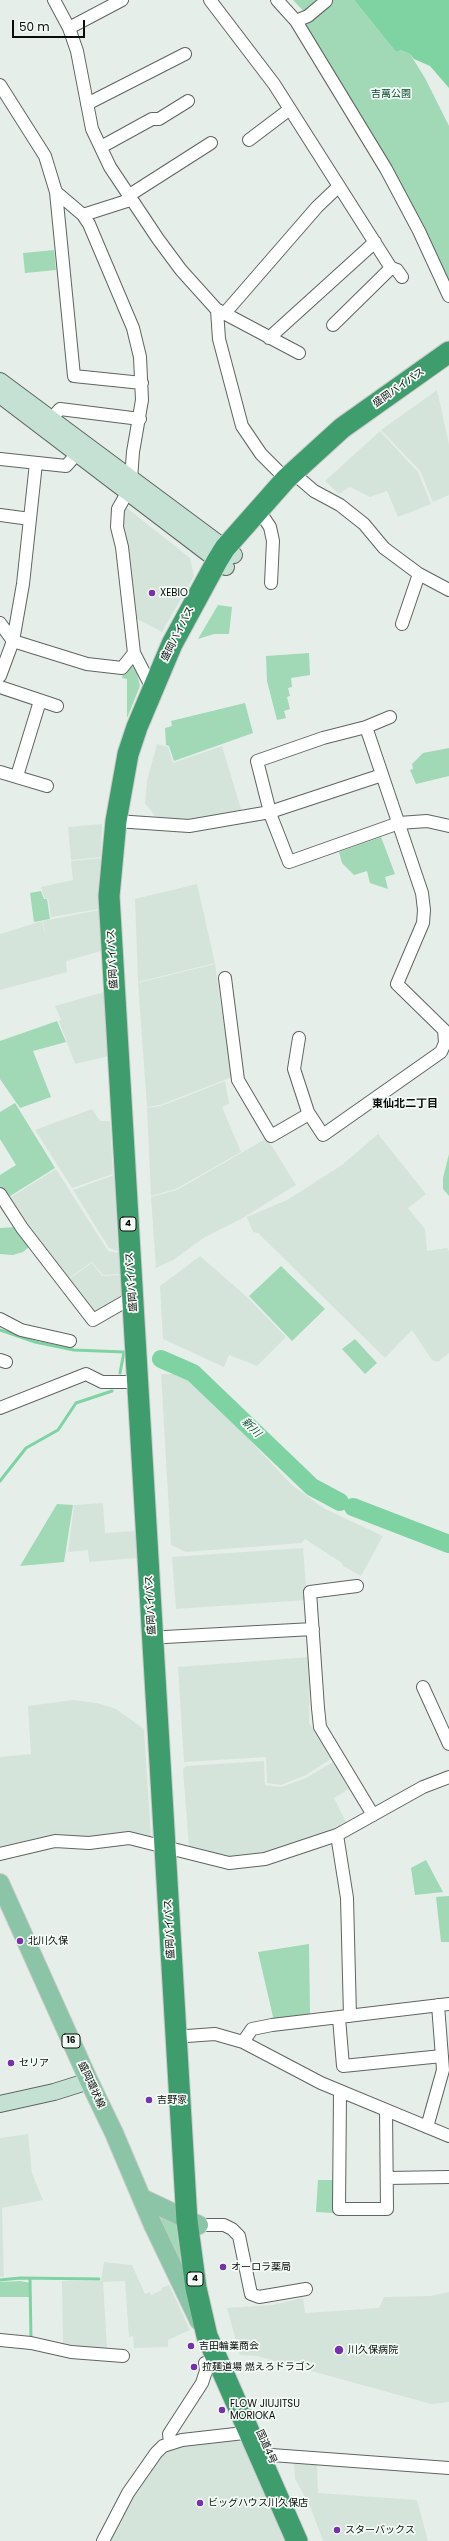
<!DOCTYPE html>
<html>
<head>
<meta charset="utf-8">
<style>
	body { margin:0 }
	#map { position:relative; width:449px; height:2541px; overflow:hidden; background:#e6eee9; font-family:Poppins,sans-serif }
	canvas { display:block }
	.scale { position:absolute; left:12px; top:20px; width:73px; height:18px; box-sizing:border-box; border:2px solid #0a0c0b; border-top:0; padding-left:5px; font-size:12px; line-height:14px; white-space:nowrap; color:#0a0c0b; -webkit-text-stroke:3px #f3fbf6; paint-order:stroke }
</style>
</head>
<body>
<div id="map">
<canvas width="449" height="2541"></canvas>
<div class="scale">50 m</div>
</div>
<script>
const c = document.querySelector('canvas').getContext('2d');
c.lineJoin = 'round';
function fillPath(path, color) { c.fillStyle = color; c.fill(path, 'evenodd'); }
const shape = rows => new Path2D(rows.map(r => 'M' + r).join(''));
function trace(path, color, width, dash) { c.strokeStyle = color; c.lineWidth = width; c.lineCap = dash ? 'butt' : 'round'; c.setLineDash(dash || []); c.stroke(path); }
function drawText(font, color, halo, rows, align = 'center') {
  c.font = font + ' Poppins,"Noto Sans JP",sans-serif'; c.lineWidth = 3.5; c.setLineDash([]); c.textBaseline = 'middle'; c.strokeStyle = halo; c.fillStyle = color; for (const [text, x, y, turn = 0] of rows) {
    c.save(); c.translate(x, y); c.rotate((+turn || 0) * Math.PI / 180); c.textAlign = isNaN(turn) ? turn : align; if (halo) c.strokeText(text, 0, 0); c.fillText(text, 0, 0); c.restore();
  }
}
fillPath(shape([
	[437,390,449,444,449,495,433,502,420,471,381,430],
	[380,431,418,472,431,504,398,517,387,491,370,497,350,487,339,494,325,481],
	[127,508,190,558,194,576,162,632,133,617,121,528,123,512],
	[157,744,168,747,173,763,222,746,241,809,240,811,186,822,156,817,145,803,147,781],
	[102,824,101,857,71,860,68,827],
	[101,858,100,909,51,917,48,898,45,899,41,887,73,880,71,861],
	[197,884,215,963,138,982,135,899],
	[99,910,101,951,66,961,67,972,0,990,0,934,42,921,46,939,43,921],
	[215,964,232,1077,160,1105,147,1107,138,983],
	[104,992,109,1056,75,1064,59,1021,61,1020,55,1006],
	[225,1081,229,1104,222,1107,241,1152,176,1189,151,1196,147,1108,161,1106],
	[92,1109,100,1121,110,1121,113,1174,72,1188,35,1130],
	[378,1134,426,1194,408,1208,425,1229,427,1251,447,1248,449,1251,449,1353,438,1362,432,1360,412,1330,385,1358,258,1233,253,1232,247,1217,287,1200,342,1165],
	[267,1138,296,1185,241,1219,205,1237,173,1260,156,1268,151,1197,177,1190],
	[56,1169,108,1251,119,1253,120,1274,103,1275,92,1262,66,1280,8,1199],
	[114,1175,118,1251,109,1248,73,1190],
	[200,1256,247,1297,286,1337,257,1366,229,1355,224,1367,163,1339,160,1286],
	[92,1263,102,1276,121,1275,122,1298,92,1313,66,1281],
	[161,1374,178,1374,191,1378,292,1485,325,1509,383,1536,361,1576,343,1566,342,1563,305,1539,302,1543,186,1552,171,1545],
	[103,1503,105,1533,135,1531,137,1558,89,1562,88,1550,68,1552,74,1505],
	[303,1548,307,1600,176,1609,172,1557],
	[310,1657,309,1723,333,1758,304,1776,281,1785,267,1783,266,1757,184,1762,178,1667],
	[73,1700,97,1703,116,1709,144,1729,151,1837,130,1834,89,1838,55,1836,5,1849,0,1847,0,1757,31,1754,28,1706],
	[264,1761,265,1785,281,1787,306,1778,333,1762,349,1789,334,1798,347,1824,298,1844,255,1855,229,1857,189,1846,187,1821,207,1824,187,1821,183,1769,186,1766],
	[28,2134,32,2173,43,2200,2,2208,4,2277,0,2277,0,2138],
	[104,2262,132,2265,145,2294,150,2292,151,2295,162,2290,161,2288,169,2285,190,2330,168,2340,168,2347,134,2348,133,2336,129,2337,125,2281,103,2282,107,2348,94,2349,63,2344,62,2281,101,2281],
	[449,2292,449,2402,431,2404,257,2356,240,2355,227,2308,272,2305,303,2298,305,2313,379,2308,384,2297,430,2296],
	[231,2439,241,2442,245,2449,286,2541,108,2541,134,2492,164,2452,180,2446],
	[294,2463,317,2465,318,2493,417,2500,428,2541,323,2541,310,2506,295,2479]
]), '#d5e4db');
fillPath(shape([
	[293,0,354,0,396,52,401,50,410,54,425,78,449,126,449,287,306,31,307,24,312,20],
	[54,250,56,270,25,273,23,253],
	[218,605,232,607,229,634,214,634,198,639],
	[309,653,310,675,291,678,292,687,288,688,290,696,287,697,290,709,284,711,286,718,277,720,267,681,266,656],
	[132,666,137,673,140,686,127,718,127,679,122,678,124,670],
	[245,703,253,733,174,761,169,746,166,745,165,728,172,726,171,721],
	[449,748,449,776,416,784,410,770,413,769,412,764,423,753],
	[381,837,395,874,385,877,388,889,370,883,367,871,354,875,342,863,339,852],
	[41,891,44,899,47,899,50,919,34,922,30,893],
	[57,1021,66,1042,33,1051,51,1097,20,1108,0,1079,0,1041],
	[15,1103,55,1168,7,1198,0,1186,0,1175,16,1165,0,1139,0,1112],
	[449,1154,449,1196,443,1189,443,1178],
	[16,1227,30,1246,23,1252,13,1255,0,1254,0,1228],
	[281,1266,325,1309,292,1341,249,1296],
	[355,1339,377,1363,365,1374,342,1349],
	[57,1504,73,1505,64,1562,20,1566],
	[426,1860,443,1892,415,1895,411,1868],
	[449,1896,449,1942,441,1942,436,1897],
	[309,1944,310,2015,274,2021,258,1952],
	[318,2180,335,2180,334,2213,316,2212],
	[162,2217,180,2224,188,2279,159,2218],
	[20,2281,31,2283,31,2297,0,2297,0,2282]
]), '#a1d8b6');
fillPath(shape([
	[354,0,449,0,449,88,430,66,414,59,410,54,401,50,396,52]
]), '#7fd3a3');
trace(shape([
	[0,1330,35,1342,74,1350,124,1352,120,1373],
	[0,1481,26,1448,58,1430,76,1403,112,1391],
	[30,2279,31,2340],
	[0,2280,20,2278,99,2279]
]), '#7fd3a3', 3);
trace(shape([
	[161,1359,193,1373,312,1487,340,1502],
	[353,1507,449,1544]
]), '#7fd3a3', 18);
const street = shape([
	[54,0,69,28,77,51,92,129,110,167,158,239,181,270,217,310,219,339,242,426,261,454,286,479],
	[210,0,274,84,391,268],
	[277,0,296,21,308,16,326,1],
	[296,21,386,169,419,231,449,296],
	[69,28,122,0],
	[0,85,45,156,56,192,83,215,89,224,133,328,140,357,142,400,133,452,131,479,127,493,118,509,117,527,122,547,134,653,152,688],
	[87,104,185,54],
	[249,140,290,109],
	[101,147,152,119,159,119,188,101],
	[56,192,74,376,142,383],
	[128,196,211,143],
	[83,215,130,200],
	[218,310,299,353],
	[225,313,317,207,339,186],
	[333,325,391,268,397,270,402,277],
	[269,338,375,242],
	[51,419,60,409,140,419],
	[0,459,66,466,76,455],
	[300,479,314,491,340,505,364,524,384,548,419,574,449,590],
	[0,515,30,519],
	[264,518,270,527,273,541,271,583],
	[0,623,13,641,87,664,122,668,134,653],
	[402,624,419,574],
	[0,676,13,641,23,584,36,463],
	[0,687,57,706],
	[390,717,366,727,323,738,257,761,271,816,289,862,399,823,427,821,449,826],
	[0,772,47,786],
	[17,776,40,701],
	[116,821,189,826,270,812,382,775],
	[225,978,238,1080,271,1136,309,1114],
	[299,1038,294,1069,308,1112,323,1135,441,1052,445,1043,444,1030,397,984,423,923,424,910,422,893,366,727],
	[0,1194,22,1228,93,1320,126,1301,133,1301],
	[0,1319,21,1330,70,1341],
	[0,1360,6,1362],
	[0,1408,86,1374,102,1382,137,1382],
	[357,1586,310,1592,318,1708,320,1727,373,1815],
	[165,1637,313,1629],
	[423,1687,449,1744],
	[337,1835,347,1898,350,2016],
	[0,1854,55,1841,89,1843,129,1838,229,1863,265,1859,337,1835,423,1787,449,1777],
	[339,2018,343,2066,442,2056],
	[187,2036,215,2034,243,2042,321,2083,449,2136],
	[243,2042,252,2029,272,2025,449,2004],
	[340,2092,339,2209,387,2209,386,2110],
	[427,2127,443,2070,438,2005],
	[387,2178,449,2177],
	[199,2225,224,2225,232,2229,239,2236,251,2294,259,2297,306,2289],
	[0,2340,31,2343,71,2352,123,2356],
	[170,2443,169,2434,202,2383,206,2371,205,2363],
	[258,2454,449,2468],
	[103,2541,128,2493,156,2453,163,2446,182,2440,253,2432]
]);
const secondary = shape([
	[0,381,234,555],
	[0,395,226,567],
	[0,2104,54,2092,89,2081]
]);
const primary = shape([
	[0,1883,89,2081,114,2133,153,2225,199,2321],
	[142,2198,199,2225]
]);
const highway = shape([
	[297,2541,207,2336,196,2288,187,2221,109,896,116,821,128,754,137,727,172,644,217,561,225,548,286,479,342,428,449,352]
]);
trace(street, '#5f6561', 14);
trace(secondary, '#5f6561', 18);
trace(primary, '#c9cac9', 20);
trace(highway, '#c9cac9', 23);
trace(street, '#fff', 12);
trace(secondary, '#c5e1d3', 16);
trace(primary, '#8cc4a7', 18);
trace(highway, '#3f9c6c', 21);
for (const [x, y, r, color] of [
	[152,593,4,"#7632a6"],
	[20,1941,4,"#7632a6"],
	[11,2063,4,"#7632a6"],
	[149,2100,4,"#7632a6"],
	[223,2267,4,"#7632a6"],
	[191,2346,4,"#7632a6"],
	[339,2350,5,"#7632a6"],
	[194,2367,4,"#7632a6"],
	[222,2410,4,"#7632a6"],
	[200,2503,4,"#7632a6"],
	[337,2530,4,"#7632a6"]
]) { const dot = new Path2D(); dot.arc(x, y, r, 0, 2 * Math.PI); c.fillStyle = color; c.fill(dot); trace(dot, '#f3fbf6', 1.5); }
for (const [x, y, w] of [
	[128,1224,16],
	[71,2041,18],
	[195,2279,16]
]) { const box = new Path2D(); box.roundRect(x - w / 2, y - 7, w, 14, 3); c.fillStyle = '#f3fbf6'; c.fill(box); trace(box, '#0a0c0b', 1); }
drawText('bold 9px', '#0a0c0b', null, [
	["4",128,1224],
	["16",71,2041],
	["4",195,2279]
]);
drawText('10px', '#02492b', '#f3fbf6', [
	["吉萬公園",391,94]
]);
drawText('10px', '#0a0c0b', '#f3fbf6', [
	["盛岡バイパス",399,388,-35],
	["盛岡バイパス",178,634,-63],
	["盛岡バイパス",113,959,-93],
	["盛岡バイパス",132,1282,-94],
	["盛岡バイパス",151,1605,-93],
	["盛岡バイパス",170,1929,-93],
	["盛岡環状線",91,2085,65],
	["国道4号",266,2447,66]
]);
drawText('10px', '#0a0c0b', '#f3fbf6', [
	["XEBIO",160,593],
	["北川久保",28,1941],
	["セリア",19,2063],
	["吉野家",157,2100],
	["オーロラ薬局",231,2267],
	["吉田輪業商会",199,2346],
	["川久保病院",348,2350],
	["拉麺道場 燃えろドラゴン",202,2367],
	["FLOW JIUJITSU",230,2404],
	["MORIOKA",230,2416],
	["ビッグハウス川久保店",208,2503],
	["スターバックス",345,2530]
], 'left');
drawText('bold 11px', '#0a0c0b', '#f3fbf6', [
	["東仙北二丁目",405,1104]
]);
drawText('italic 11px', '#145435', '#f3fbf6', [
	["新川",251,1428,44]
]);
</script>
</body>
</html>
